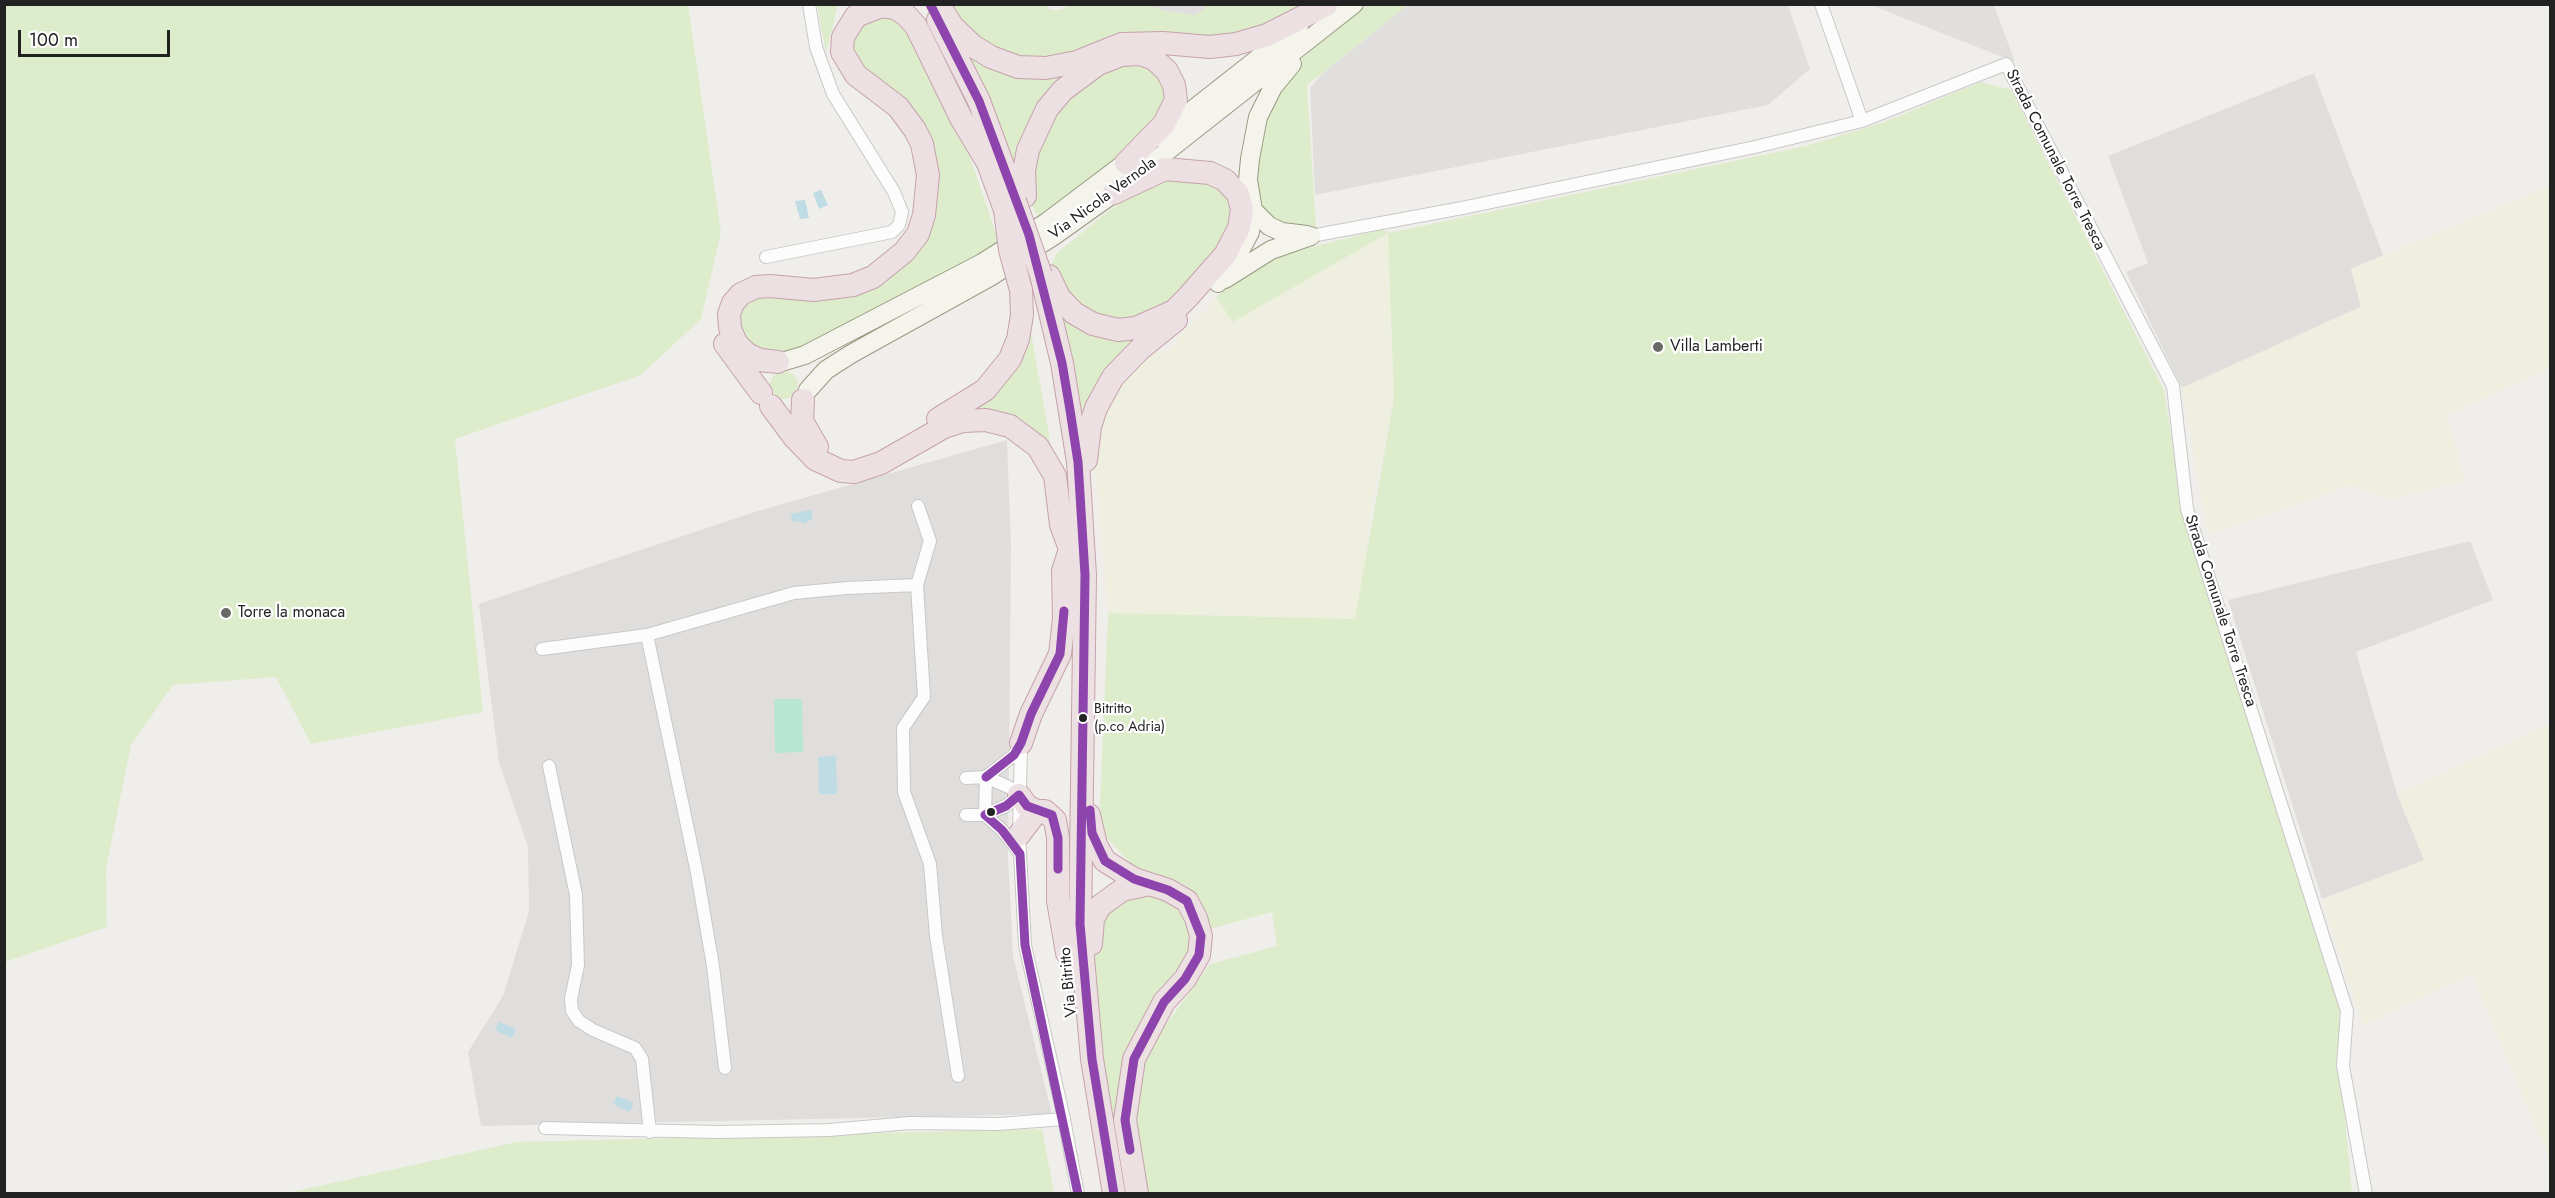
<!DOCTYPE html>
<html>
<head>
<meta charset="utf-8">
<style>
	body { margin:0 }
	#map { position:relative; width:2555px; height:1198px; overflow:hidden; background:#f0eeeb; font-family:Jost,sans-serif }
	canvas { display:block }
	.frame { position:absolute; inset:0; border:6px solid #222; pointer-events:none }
	.scale { position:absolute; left:18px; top:30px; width:152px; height:27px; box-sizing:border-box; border:3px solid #222; border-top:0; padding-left:8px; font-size:18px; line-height:21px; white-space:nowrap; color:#222; -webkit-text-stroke:4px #fff; paint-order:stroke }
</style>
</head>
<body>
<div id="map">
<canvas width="2555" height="1198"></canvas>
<div class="frame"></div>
<div class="scale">100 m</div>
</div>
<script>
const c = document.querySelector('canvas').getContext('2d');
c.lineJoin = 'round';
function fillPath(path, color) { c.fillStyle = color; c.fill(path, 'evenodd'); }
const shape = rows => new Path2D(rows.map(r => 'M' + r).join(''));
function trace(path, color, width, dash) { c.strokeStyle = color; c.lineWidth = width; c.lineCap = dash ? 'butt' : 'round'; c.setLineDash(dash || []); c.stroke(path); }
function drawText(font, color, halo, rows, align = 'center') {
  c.font = font + ' Jost,sans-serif'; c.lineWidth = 4.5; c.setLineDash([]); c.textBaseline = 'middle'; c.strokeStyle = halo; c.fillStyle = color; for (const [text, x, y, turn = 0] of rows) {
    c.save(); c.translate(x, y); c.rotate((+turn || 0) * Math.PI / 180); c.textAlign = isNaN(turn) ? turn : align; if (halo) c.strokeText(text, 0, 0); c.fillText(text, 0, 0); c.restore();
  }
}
fillPath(shape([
	[2314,73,2383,255,2351,269,2362,306,2182,388,2126,272,2148,263,2108,156],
	[1007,440,1011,547,1008,856,1013,956,1052,1114,481,1126,468,1052,503,996,529,911,528,847,499,762,479,604,758,511],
	[2470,541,2493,600,2356,652,2397,794,2425,860,2322,899,2228,600]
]), '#dfdedc');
fillPath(shape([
	[2550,186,2550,368,2447,415,2465,481,2390,499,2351,485,2208,535,2182,388,2361,307,2351,269],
	[1388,233,1394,398,1370,516,1363,591,1355,619,1108,613,1097,488,1092,464,1107,399,1149,351,1171,351,1181,334,1207,309,1216,297,1234,322],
	[2550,724,2550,1162,2472,974,2363,1025,2322,900,2424,860,2397,794]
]), '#efefdf');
fillPath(shape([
	[1043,4,1051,10,1060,10,1070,5,1149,4,1164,11,1194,15,1205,9,1206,5,1307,5,1238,34,1011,64,942,5],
	[4,5,688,5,721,232,701,319,641,375,455,439,483,712,311,744,276,677,173,685,131,745,106,868,107,927,5,962],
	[817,5,838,5,826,53],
	[1367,5,1409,5,1307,85,1316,226,1298,229,1281,227,1257,202,1257,133,1286,77,1300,60],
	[898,13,918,40,971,160,1000,245,788,353,779,356,744,342,737,307,768,290,894,266,933,169,849,60,856,23],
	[960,42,1069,72,1018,173],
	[1125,54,1157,67,1168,103,1151,131,1038,217,1024,189,1043,116],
	[1981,82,2011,90,2164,390,2185,522,2283,811,2340,988,2346,1130,2352,1193,1147,1193,1135,1124,1143,1056,1210,964,1277,946,1272,912,1210,929,1186,885,1132,865,1099,829,1108,613,1355,619,1394,398,1388,233,1233,322,1216,297,1273,257,1383,229,1388,233,1806,146,1882,123],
	[1211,178,1228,198,1233,211,1229,238,1173,302,1119,326,1085,311,1055,275,1052,264,1056,254,1138,187,1156,179],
	[1057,301,1147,331,1081,429],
	[1030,326,1050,441,1048,445,969,407],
	'770 385a14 14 0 1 1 28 0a14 14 0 1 1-28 0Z',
	[1168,890,1192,929,1190,948,1182,969,1157,995,1142,1018,1126,1052,1117,1133,1104,1067,1091,963,1110,897],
	[1042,1129,1054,1193,283,1194,516,1142]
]), '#ddeccb');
fillPath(shape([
	[774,699,802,699,803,752,775,753]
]), '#b7e6d2');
fillPath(shape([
	[1409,4,1788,5,1810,69,1768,105,1315,195,1310,88,1322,74],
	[1149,5,1206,5,1205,9,1194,15,1164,11],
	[1871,5,1994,5,2015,62]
]), '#e0dfde');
fillPath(shape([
	[821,190,828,205,819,209,813,193],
	[805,200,809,218,800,219,795,201],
	[811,510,813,519,802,524,801,521,792,522,791,514],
	[836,756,837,794,819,794,818,757],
	[499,1022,516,1029,512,1038,495,1030],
	[617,1096,634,1103,630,1112,613,1104]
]), '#bfdbe3');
const street = shape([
	[1821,4,1862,121],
	[1311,236,1462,208,1755,147,1862,121,2006,64,2173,386,2187,509,2347,1011,2343,1066,2366,1194],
	[766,257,892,232,899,225,902,212,894,192,833,94,816,47,809,4],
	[917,585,924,697,903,728,904,792,930,864,936,936,958,1076],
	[542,649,647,635],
	[1021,743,1019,835,1025,945,1064,1119,1078,1194],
	[549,766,576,895,578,965,571,999,572,1011,579,1021,593,1030,635,1048,642,1059,650,1132],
	[986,777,1014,755,1021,744],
	[966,778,986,777,1013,789,1019,795],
	[966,815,985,815,1006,806,1019,795],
	[985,815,1002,830,1017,849],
	[985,815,986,777],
	[725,1068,713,966,697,873,647,635,794,593,847,588,917,585,930,541,918,506],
	[545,1128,718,1132,829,1130,910,1123,998,1124,1064,1119]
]);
const secondary = shape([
	[1158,137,1299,26],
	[1253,210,1269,226,1282,232,1307,235],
	[1225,279,1271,250,1311,236],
	[1218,283,1233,264,1250,232,1253,210,1248,180,1250,159,1258,117,1273,87,1292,64],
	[785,361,805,355,982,263,1047,222,1137,154],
	[808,390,826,370,851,354,990,277,1055,235,1114,193,1354,4]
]);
const highway = shape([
	[938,4,953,27,973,46,991,57,1018,67,1046,68,1077,62,1122,44,1163,43,1210,47,1236,44,1267,35,1326,5],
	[938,20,979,101,1005,171],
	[985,155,1005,210],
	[1025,196,1024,171,1028,150,1047,109,1063,90,1098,64,1121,55,1140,54,1154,59,1167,71,1174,85,1176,100,1164,124,1126,163],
	[1041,275,1062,363,1078,462,1085,575,1080,924,1092,1059,1114,1194],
	[1049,276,1059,297,1074,313,1093,324,1118,330,1136,328,1174,311,1187,298,1225,255,1239,228,1242,209,1238,194,1225,180,1210,173,1165,169,1114,193],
	[725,344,761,393],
	[778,362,760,360,747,354,736,343,730,328,729,314,733,303,741,294,756,287,770,286,814,290,853,285,873,277,904,252,918,234,924,215,928,175,922,144,915,130,898,107,856,75,842,52,843,37,856,16,881,6,895,8,906,15,916,26,961,118,991,168],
	[803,400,802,421,817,447],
	[771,406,794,437,815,459,841,471,854,472,881,463,944,427,963,421,986,420,1010,426,1038,447,1055,476,1061,525,1070,549,1063,571,1064,619,1060,654,1031,714,1021,743],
	[938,419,985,390,1010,359,1018,339,1022,315,1021,290],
	[1086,460,1090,427,1096,408,1113,377,1139,350,1176,320],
	[1019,795,1027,806,1037,811,1045,811,1055,820,1058,838,1058,901,1067,953],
	[1089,815,1096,845,1105,861,1134,879,1168,890,1187,901,1196,918,1201,936,1199,955,1185,979,1164,1002,1134,1059,1125,1120,1137,1194],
	[1019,835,1037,811],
	[1091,944,1093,919,1100,906,1122,890,1150,884]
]);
trace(street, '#c9c8c7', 14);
trace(secondary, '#999a82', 20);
trace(highway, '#c5a2ac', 24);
trace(street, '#fdfcfc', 12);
trace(secondary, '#f4f4ed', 18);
trace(highway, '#ece0e2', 22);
const highwayBridge = shape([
	[1015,201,1041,275],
	[1005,210,1010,250,1021,290]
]);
trace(highwayBridge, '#c5a2ac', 24, []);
trace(highwayBridge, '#ece0e2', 22);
trace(shape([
	[930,4,979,101,1029,235,1062,363,1070,410,1078,462,1085,575,1080,924,1092,1059,1114,1194],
	[986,777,1014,755,1021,743,1031,714,1060,654,1064,611],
	[1090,810,1092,833,1105,861,1134,879,1168,890,1187,901,1201,936,1199,955,1185,979,1164,1002,1134,1059,1125,1120,1130,1150],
	[985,815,1006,806,1019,795,1027,806,1052,815,1058,838,1058,869],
	[985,815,1002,830,1020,854,1025,945,1078,1194]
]), '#8e44ad', 9);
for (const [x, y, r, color] of [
	[1658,347,6,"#6a6968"],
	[226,613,6,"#6a6968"],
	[1083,718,5,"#222"],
	[991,812,5,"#222"]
]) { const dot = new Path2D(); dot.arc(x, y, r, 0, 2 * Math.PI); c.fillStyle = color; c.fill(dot); trace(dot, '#fff', 2); }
drawText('14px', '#222', '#fff', [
	["Bitritto",1094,710],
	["(p.co Adria)",1094,728]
], 'left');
drawText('16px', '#222', '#fff', [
	["Strada Comunale Torre Tresca",2055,160,63],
	["Via Nicola Vernola",1103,199,-36],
	["Strada Comunale Torre Tresca",2220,611,72],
	["Via Bitritto",1069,982,-95]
]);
drawText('16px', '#222', '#fff', [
	["Villa Lamberti",1670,347],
	["Torre la monaca",238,613]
], 'left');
</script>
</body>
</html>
